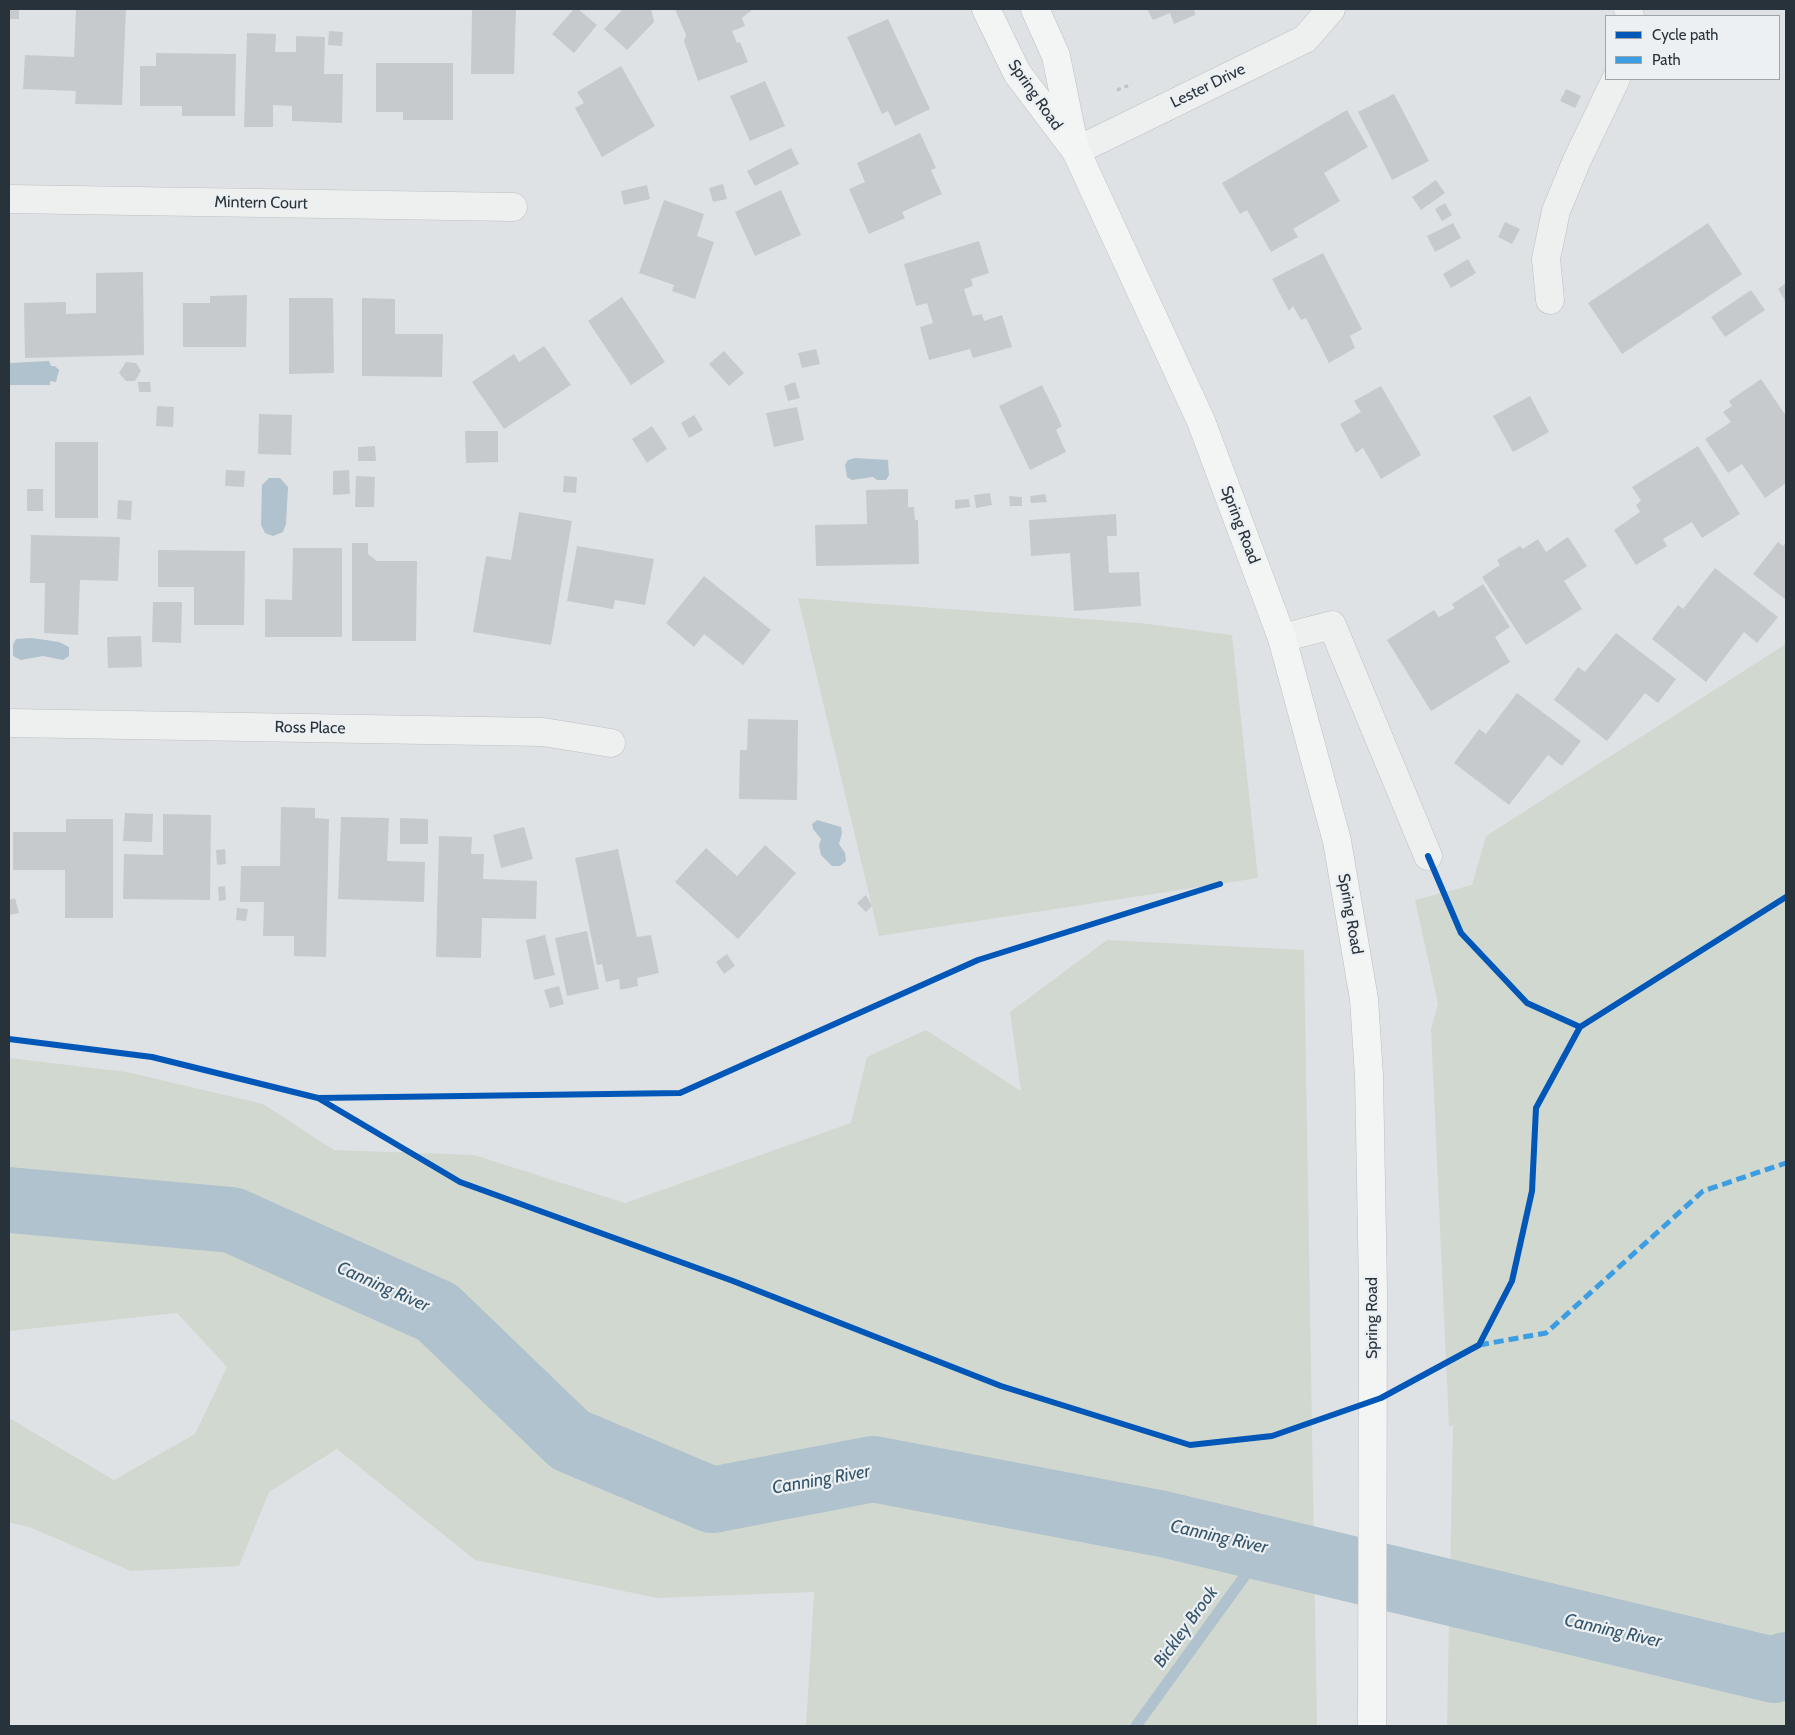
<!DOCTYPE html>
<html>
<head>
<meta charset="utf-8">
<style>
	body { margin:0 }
	#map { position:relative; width:1795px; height:1735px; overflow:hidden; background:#dfe2e4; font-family:Cabin,sans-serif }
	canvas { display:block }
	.frame { position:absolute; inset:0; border:10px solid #28323b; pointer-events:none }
	.legend { position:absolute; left:1605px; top:15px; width:175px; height:65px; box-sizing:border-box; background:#ecf0f3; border:1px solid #9ea4a9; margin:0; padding:6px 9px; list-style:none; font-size:15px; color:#28323b }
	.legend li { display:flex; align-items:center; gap:10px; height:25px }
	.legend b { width:25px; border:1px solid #9ea4a9 }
</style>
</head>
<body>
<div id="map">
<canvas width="1795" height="1735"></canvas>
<div class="frame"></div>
<ul class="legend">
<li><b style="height:6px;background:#0057b8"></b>Cycle path</li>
<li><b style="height:6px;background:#3d9de2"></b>Path</li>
</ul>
</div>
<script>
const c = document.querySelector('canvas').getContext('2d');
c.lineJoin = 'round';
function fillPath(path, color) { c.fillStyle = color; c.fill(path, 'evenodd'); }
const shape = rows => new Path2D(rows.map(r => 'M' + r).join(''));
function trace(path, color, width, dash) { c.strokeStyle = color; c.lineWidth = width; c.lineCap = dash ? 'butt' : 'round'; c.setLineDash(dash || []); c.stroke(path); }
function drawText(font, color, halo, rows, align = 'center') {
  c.font = font + ' Cabin,sans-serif'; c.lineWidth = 4.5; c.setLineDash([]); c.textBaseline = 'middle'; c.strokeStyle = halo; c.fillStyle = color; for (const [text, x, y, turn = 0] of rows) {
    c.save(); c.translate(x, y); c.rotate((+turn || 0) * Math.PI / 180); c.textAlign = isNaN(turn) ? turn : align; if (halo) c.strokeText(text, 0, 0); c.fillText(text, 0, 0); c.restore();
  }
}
fillPath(shape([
	[798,598,1140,623,1232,635,1258,878,879,936],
	[1786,644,1786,1726,1447,1726,1453,1425,1449,1427,1431,1029,1438,1004,1415,900,1472,885,1486,836],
	[1107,940,1304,950,1317,1726,806,1726,814,1592,657,1598,475,1560,337,1449,269,1492,239,1566,131,1571,32,1528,9,1522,9,1418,114,1480,195,1434,227,1367,177,1313,9,1331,9,1058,127,1072,263,1104,334,1150,474,1155,625,1203,851,1123,867,1057,926,1030,1021,1091,1010,1012]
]), '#d1d8d0');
fillPath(shape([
	[49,361,51,366,55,366,59,370,56,382,50,381,50,385,10,385,10,363],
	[855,458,888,460,889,475,886,480,877,480,873,477,852,480,847,477,845,465,848,460],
	[269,478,280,478,288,487,286,524,283,532,273,536,265,533,261,525,262,485],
	[32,638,59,642,69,647,69,656,63,660,43,656,21,660,13,656,13,645,16,639],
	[817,820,841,827,842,833,839,844,845,853,846,861,840,866,832,866,821,855,819,846,821,839,813,829,812,824]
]), '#afc2cd');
trace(shape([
	[1136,1726,1265,1548]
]), '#afc2cd', 11);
trace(shape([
	[9,1200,232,1220,437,1312,570,1440,712,1500,873,1469,1163,1524,1774,1670,1786,1665]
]), '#afc2cd', 66);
fillPath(shape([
	[9,9,19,9,19,19,9,19],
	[76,9,126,9,122,105,75,104,76,91,23,89,25,55,74,57],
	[472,9,516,9,514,74,471,74],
	[574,9,578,9,597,25,574,53,552,34],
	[623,9,651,9,654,22,627,50,604,29],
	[675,9,753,9,742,18,745,26,732,31,737,43,740,42,748,62,698,81,684,41,686,35],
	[1147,9,1194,9,1195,15,1174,24,1170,13,1153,20],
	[888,19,930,109,895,126,888,111,882,114,847,37],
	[329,31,343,32,342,46,328,45],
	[247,33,276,34,275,52,296,52,296,36,325,37,324,74,343,74,342,123,292,121,292,106,273,105,273,127,244,127],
	[156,53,236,54,235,116,182,116,182,106,140,106,140,66,156,66],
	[376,63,453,63,453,120,403,120,403,112,376,112],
	[621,66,655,126,602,157,575,108,584,103,577,92],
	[765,81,785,126,750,141,730,96],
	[1566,89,1581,96,1575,108,1560,101],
	[1394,94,1429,161,1392,180,1358,112],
	[1347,110,1368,147,1324,173,1340,201,1293,229,1298,237,1271,252,1247,210,1240,214,1222,183],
	[920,133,936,168,931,170,942,194,902,212,905,218,869,234,849,189,865,182,857,163],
	[791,148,799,164,755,186,747,171],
	[1436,180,1445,193,1421,210,1412,197],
	[723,184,727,199,713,202,709,188],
	[647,185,650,199,624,205,621,191],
	[781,190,801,235,755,256,735,212],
	[664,200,704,214,697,236,714,242,695,299,672,291,674,285,639,273],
	[1445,203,1452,215,1442,221,1435,209],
	[1505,222,1520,229,1512,244,1498,237],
	[1453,223,1461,238,1435,252,1427,236],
	[1708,223,1742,274,1622,354,1588,303],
	[979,241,989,273,971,279,973,286,964,289,968,302,973,316,982,314,984,321,1002,315,1012,347,973,358,970,349,929,360,920,327,933,323,927,303,916,306,904,264],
	[1323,253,1362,329,1350,336,1355,348,1329,363,1306,318,1301,320,1293,306,1289,311,1272,279],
	[1468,259,1476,273,1451,288,1443,274],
	[143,272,144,355,25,358,24,303,66,302,66,314,96,313,96,273],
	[1786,283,1786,302,1778,289],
	[1751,290,1765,310,1725,337,1711,317],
	[247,295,246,347,183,347,183,303,210,303,210,296],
	[622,297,665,362,631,385,588,321],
	[289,298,333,298,334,373,289,374],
	[362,298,395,299,395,334,443,334,442,377,362,376],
	[544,346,571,385,504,429,472,382,514,354,519,362],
	[816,349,820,364,802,368,798,353],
	[724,351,744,373,729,386,709,364],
	[126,362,136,363,141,371,135,381,126,381,119,373],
	[1761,379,1786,416,1786,483,1765,498,1742,464,1728,473,1705,439,1731,422,1723,412,1732,406,1729,401],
	[138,382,150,382,151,392,139,392],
	[795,382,800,398,788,401,784,386],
	[1042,385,1062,426,1056,430,1066,452,1030,470,999,406],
	[1381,386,1421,455,1381,479,1363,448,1356,453,1340,424,1361,412,1354,401],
	[1530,396,1549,432,1513,452,1493,416],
	[157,406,174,407,173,427,156,426],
	[797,407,804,440,774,447,766,413],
	[259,414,292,415,291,455,258,454],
	[694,415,703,430,689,438,681,423],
	[652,426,667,449,647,463,632,439],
	[465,431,498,431,498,462,466,463],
	[55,442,98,442,98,518,55,518],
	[375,446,376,461,358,461,358,447],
	[1698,446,1740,514,1702,538,1692,522,1663,539,1667,546,1636,565,1614,530,1640,512,1636,505,1641,501,1632,487],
	[226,470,245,471,244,487,225,486],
	[349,470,350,494,333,495,333,471],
	[356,476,375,477,374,507,355,507],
	[564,476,577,477,576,493,563,492],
	[27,489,43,489,43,511,27,511],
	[908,489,908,507,914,507,915,520,918,520,919,564,816,566,815,525,867,524,866,490],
	[990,493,992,505,976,508,974,495],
	[1045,494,1047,502,1031,503,1030,496],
	[1009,496,1022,497,1022,506,1010,506],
	[969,499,970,507,955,509,955,500],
	[118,500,132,501,131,520,117,519],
	[519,512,572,521,551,645,473,632,486,556,511,560],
	[1116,514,1117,536,1107,536,1109,573,1139,572,1141,606,1074,611,1070,553,1031,556,1029,520],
	[31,535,120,537,118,581,80,580,78,635,44,633,45,583,30,583],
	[1568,537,1587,566,1564,581,1582,609,1526,645,1482,577,1500,565,1497,560,1520,546,1523,549,1538,539,1546,552],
	[1778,542,1783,546,1786,542,1786,600,1753,574],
	[352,543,368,543,368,554,377,561,417,561,416,641,352,641],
	[577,546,654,559,645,605,615,600,613,609,567,601],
	[293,548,342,548,342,637,265,637,265,599,292,600],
	[158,550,245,551,244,625,194,625,194,587,158,587],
	[1715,568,1778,617,1757,643,1744,632,1706,682,1652,639,1678,605,1683,609],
	[704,576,771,630,743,665,704,634,694,647,666,623],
	[1483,584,1510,627,1495,637,1510,662,1431,711,1387,640,1434,610,1439,617,1455,608,1452,604],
	[153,602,182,602,181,643,152,642],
	[1616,633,1676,679,1658,703,1645,693,1607,741,1554,700,1578,667,1585,672],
	[141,636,142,667,108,668,107,637],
	[1517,693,1581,741,1562,766,1548,755,1509,805,1454,763,1479,729,1486,734],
	[748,719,798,720,797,800,739,799,740,750,747,750],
	[281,807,315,808,315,818,329,819,326,957,294,956,294,936,263,936,264,902,240,902,241,866,280,866],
	[125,813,153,814,152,842,123,841],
	[163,814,211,815,210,900,123,899,124,854,163,855],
	[341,817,389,818,387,861,425,862,424,902,338,899],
	[400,818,428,819,428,844,400,844],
	[66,819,113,819,113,918,65,918,65,870,13,870,13,832,66,832],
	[524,827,533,859,501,868,493,835],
	[439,836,472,837,471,854,484,854,483,879,537,881,536,919,482,918,481,958,436,957],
	[765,845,796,873,738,939,675,882,706,848,737,876],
	[225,849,226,864,217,865,216,850],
	[618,849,637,937,651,935,659,973,637,978,638,986,620,990,619,979,606,982,602,964,597,965,575,858],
	[225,886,226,900,219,901,218,887],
	[866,895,872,906,866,912,857,903],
	[15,898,19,913,9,915,9,900],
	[237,908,248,909,246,921,236,920],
	[587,931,599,989,567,996,555,938],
	[545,935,555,975,534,980,526,940],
	[727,954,735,966,724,974,716,962],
	[559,986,564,1004,550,1008,544,990]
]), '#c7cacc');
const minor = shape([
	[1628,9,1630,16],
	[1076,151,1305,39,1331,9],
	[9,199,513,207],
	[1550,300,1546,259,1556,211,1577,160,1616,79],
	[1282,638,1332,625,1428,856],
	[9,723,543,732,611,743]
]);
const major = shape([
	[986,9,1017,73,1076,151,1201,421,1282,638,1337,841,1364,999,1369,1076,1373,1289,1372,1726],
	[1035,9,1056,56,1074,145]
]);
trace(minor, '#bdc0c2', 29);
trace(major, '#bbbfc1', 29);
trace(shape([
	[1117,90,1132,84]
]), '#c0c3c5', 3, [4, 4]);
trace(minor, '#eef0f0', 28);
trace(major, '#f3f4f4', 28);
trace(shape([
	[1479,1345,1546,1333,1703,1191,1786,1163]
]), '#3d9de2', 5, [10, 5]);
trace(shape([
	[1428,856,1461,933,1527,1003,1580,1027],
	[9,1039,152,1057,318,1098,460,1182,733,1281,1001,1386,1190,1445,1272,1436,1381,1398,1479,1345,1512,1281,1532,1191,1536,1108,1580,1027,1786,897],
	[318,1098,680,1093,978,960,1220,884]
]), '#0057b8', 6);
drawText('16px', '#28323b', '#ecf0f3', [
	["Lester Drive",1208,86,-26],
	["Spring Road",1035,95,55],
	["Mintern Court",261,203,1],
	["Spring Road",1240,525,69],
	["Ross Place",310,728,1],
	["Spring Road",1350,914,80],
	["Spring Road",1372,1318,-90]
]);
drawText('italic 18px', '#35556b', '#ecf0f3', [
	["Canning River",383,1287,24],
	["Canning River",821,1480,-10],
	["Canning River",1219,1537,13],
	["Bickley Brook",1186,1627,-54],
	["Canning River",1613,1631,13]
]);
</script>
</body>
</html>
